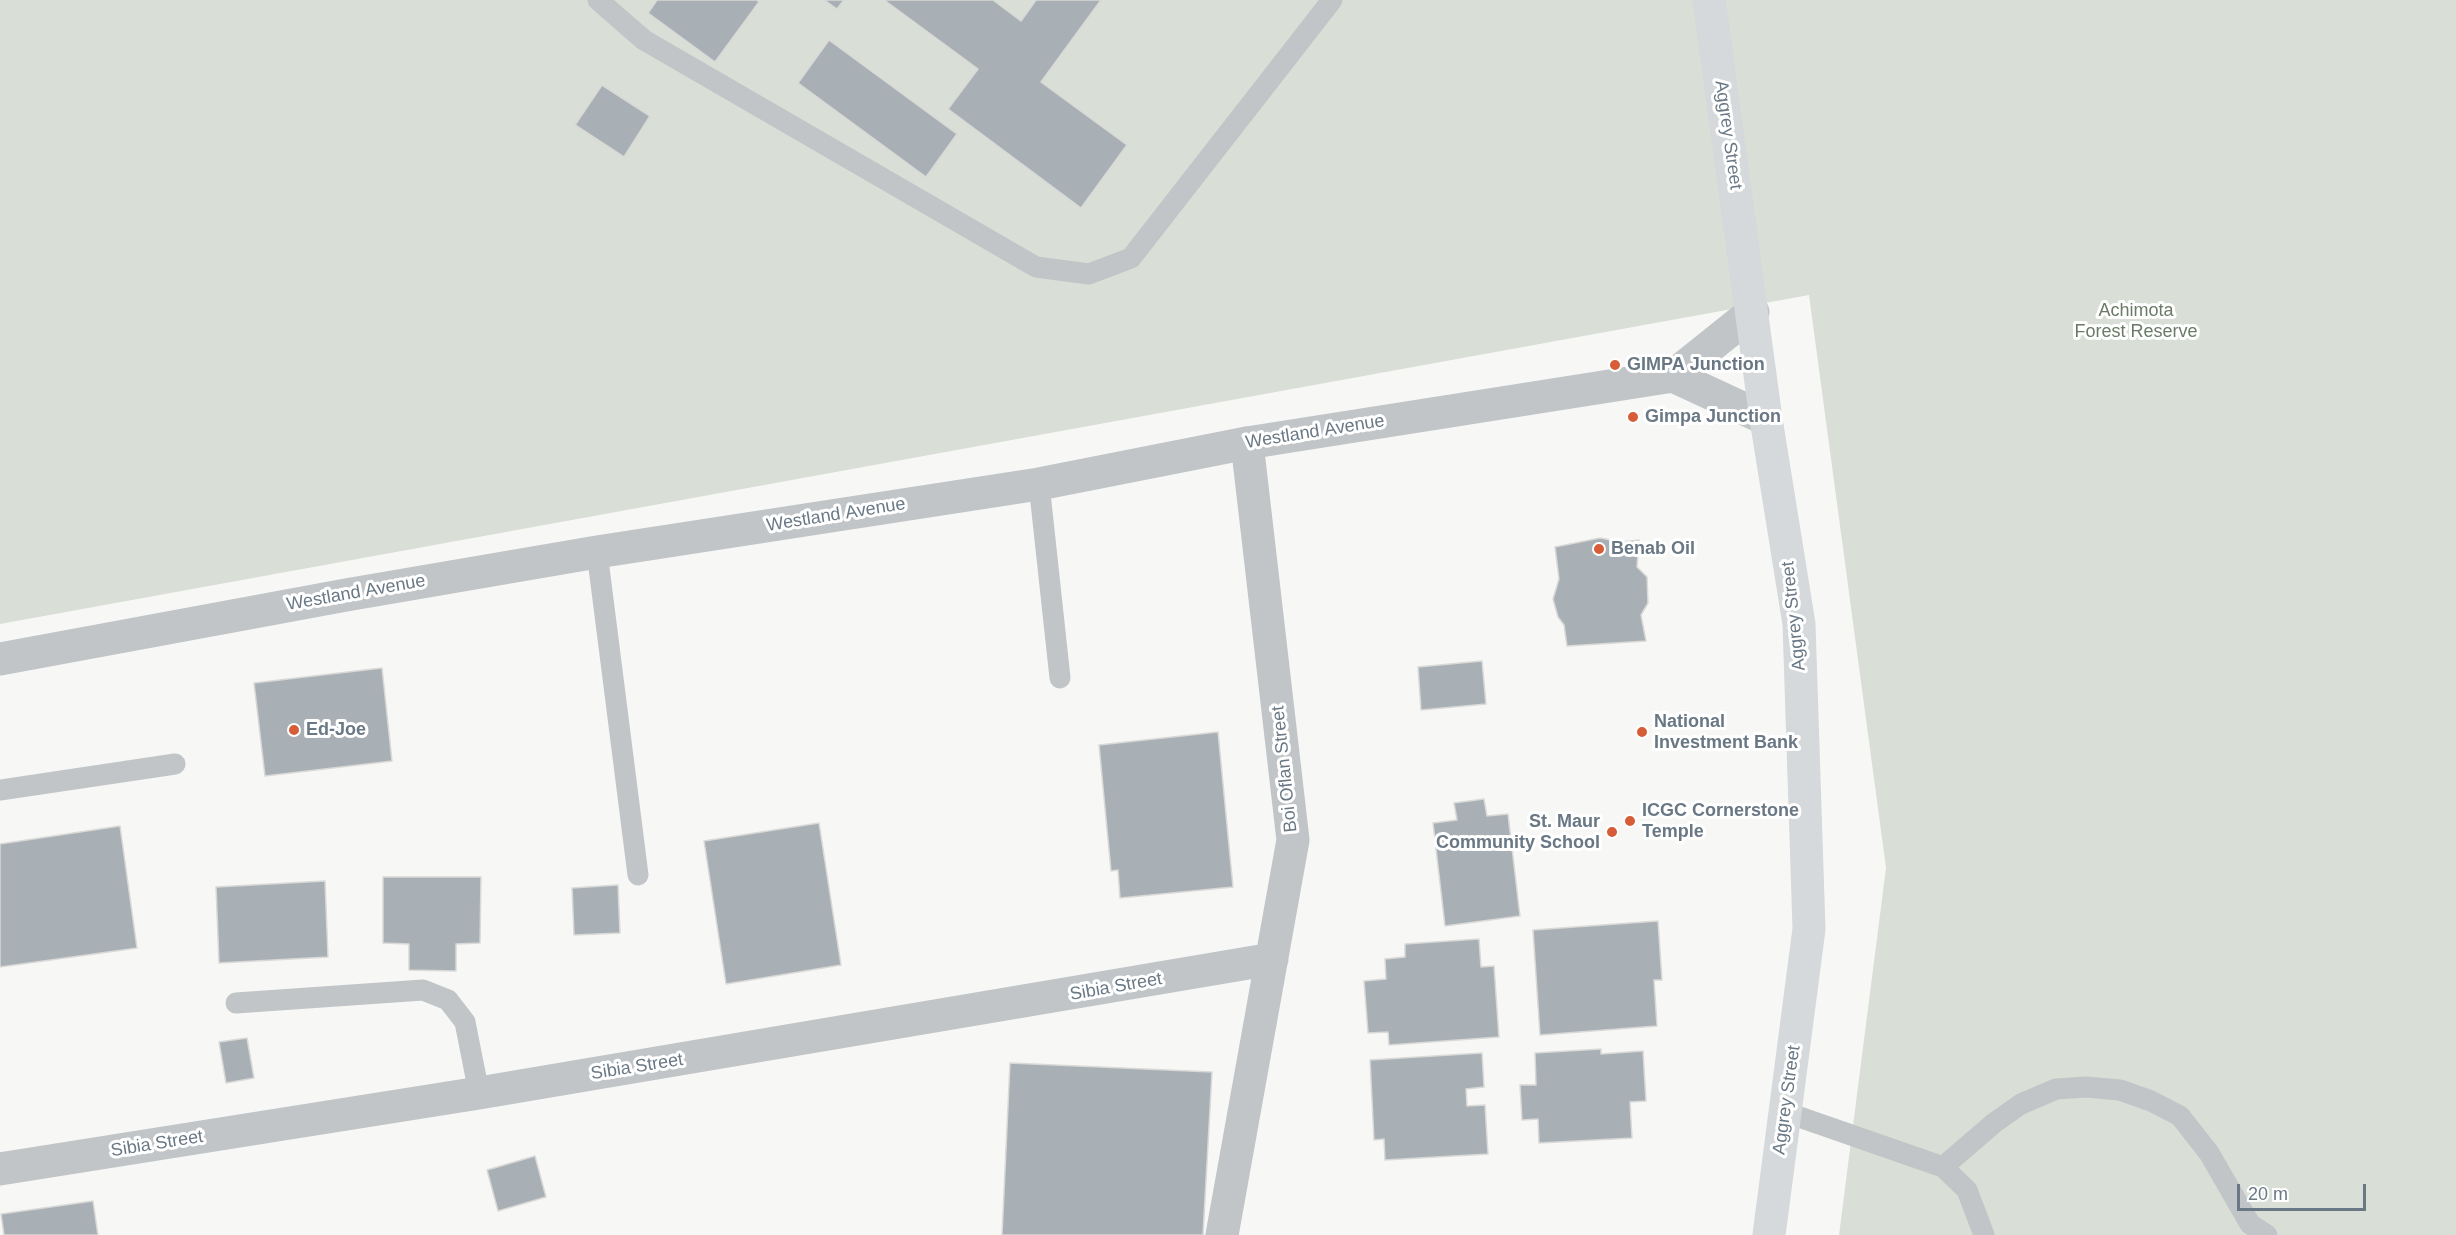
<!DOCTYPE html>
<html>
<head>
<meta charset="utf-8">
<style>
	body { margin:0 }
	#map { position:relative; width:2456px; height:1235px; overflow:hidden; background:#f7f8f5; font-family:Arial,sans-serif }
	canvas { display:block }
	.scale { position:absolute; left:2237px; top:1184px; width:129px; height:27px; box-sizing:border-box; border:3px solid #697884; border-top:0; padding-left:8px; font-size:18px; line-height:21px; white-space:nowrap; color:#697884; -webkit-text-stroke:4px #fff; paint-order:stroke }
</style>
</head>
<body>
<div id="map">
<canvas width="2456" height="1235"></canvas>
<div class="scale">20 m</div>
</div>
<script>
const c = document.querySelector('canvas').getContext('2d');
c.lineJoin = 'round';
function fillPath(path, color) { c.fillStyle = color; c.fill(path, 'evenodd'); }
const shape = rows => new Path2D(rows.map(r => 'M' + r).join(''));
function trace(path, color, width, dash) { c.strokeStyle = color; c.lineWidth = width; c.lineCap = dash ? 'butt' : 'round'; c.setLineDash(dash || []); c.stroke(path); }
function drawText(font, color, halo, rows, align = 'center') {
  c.font = font + ' Arial,sans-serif'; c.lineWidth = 6; c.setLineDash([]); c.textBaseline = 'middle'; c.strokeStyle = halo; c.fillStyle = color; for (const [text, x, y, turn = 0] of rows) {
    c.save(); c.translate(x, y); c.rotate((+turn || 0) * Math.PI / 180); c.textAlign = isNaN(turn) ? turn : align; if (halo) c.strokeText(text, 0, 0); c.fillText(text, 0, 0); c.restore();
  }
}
fillPath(shape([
	[0,0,2456,0,2456,1235,1839,1235,1886,868,1809,295,0,624]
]), '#d9ded6');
const building = shape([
	[657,0,757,0,759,2,715,62,648,13,657,0],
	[824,0,844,0,837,9,824,0],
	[884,0,993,0,1021,21,1036,0,1101,0,1041,82,1127,145,1081,208,948,109,978,69,884,0],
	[829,40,957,134,926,177,798,83,829,40],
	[602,85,650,116,624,157,575,125,602,85],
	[1600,538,1621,542,1639,540,1637,567,1647,577,1648,603,1641,615,1646,641,1567,646,1564,625,1558,617,1553,599,1559,579,1555,547,1600,538],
	[1482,661,1486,704,1421,710,1418,667,1482,661],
	[382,668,392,761,265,776,254,683,382,668],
	[1218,732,1233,887,1120,898,1118,870,1111,871,1099,745,1218,732],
	[1484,799,1487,816,1508,814,1520,916,1445,926,1433,823,1457,820,1454,803,1484,799],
	[819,823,841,965,726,984,704,841,819,823],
	[120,826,137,948,0,967,0,844,120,826],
	[383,877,481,877,480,943,456,944,456,971,409,970,409,944,383,943,383,877],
	[325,881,328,957,219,963,216,887,325,881],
	[618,885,620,933,574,935,572,888,618,885],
	[1658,921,1662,980,1654,980,1657,1026,1540,1035,1533,930,1658,921],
	[1479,939,1481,967,1494,966,1499,1037,1389,1045,1388,1032,1368,1033,1364,981,1386,979,1385,959,1405,957,1405,944,1479,939],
	[247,1038,254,1078,226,1083,219,1042,247,1038],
	[1601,1049,1601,1054,1643,1051,1646,1101,1630,1102,1632,1138,1539,1143,1538,1119,1522,1120,1520,1085,1536,1085,1535,1053,1601,1049],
	[1482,1053,1484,1087,1466,1089,1467,1106,1485,1105,1488,1154,1385,1160,1384,1139,1374,1140,1370,1060,1482,1053],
	[1010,1063,1212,1072,1203,1235,1002,1235,1010,1063],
	[535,1156,546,1197,498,1211,487,1170,535,1156],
	[93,1201,98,1235,4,1235,1,1214,93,1201]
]);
fillPath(building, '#a9b0b5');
trace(building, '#d9d9d7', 1.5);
trace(shape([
	[598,0,644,40,1036,267,1089,274,1131,258,1332,0],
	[1039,484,1060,678],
	[597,552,638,875],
	[0,790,175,764],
	[236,1003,423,990,448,1000,465,1022,479,1093],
	[1785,1112,1943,1167,1967,1190,1984,1235],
	[1943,1167,1994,1123,2021,1104,2056,1089,2086,1087,2120,1090,2151,1101,2180,1116,2209,1153,2250,1224,2267,1235]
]), '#c1c5c8', 21);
trace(shape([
	[0,1169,479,1093,1272,959],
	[1222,1235,1293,840,1247,443]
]), '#c1c5c8', 33);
trace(shape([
	[1673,376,1766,419],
	[0,659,346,595,597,552,1039,484,1247,443,1673,376,1753,312]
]), '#c1c5c8', 33);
trace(shape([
	[1709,0,1766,419,1799,624,1809,929,1769,1235]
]), '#d5d9dc', 33);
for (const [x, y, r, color] of [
	[1615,365,6,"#d65d37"],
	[1633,417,6,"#d65d37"],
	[1599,549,6,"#d65d37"],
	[294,730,6,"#d65d37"],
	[1642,732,6,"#d65d37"],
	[1630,821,6,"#d65d37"],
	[1612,832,6,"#d65d37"]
]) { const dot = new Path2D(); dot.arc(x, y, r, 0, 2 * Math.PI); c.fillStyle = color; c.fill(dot); trace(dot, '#fff', 2); }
drawText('18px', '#697884', '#fff', [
	["Aggrey Street",1728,135,82],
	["Westland Avenue",1315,432,-9],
	["Westland Avenue",836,515,-9],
	["Westland Avenue",356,593,-10],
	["Aggrey Street",1794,616,-96],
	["Boi Oflan Street",1285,769,-96],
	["Sibia Street",1116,987,-10],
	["Sibia Street",637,1067,-9],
	["Aggrey Street",1787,1100,-82],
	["Sibia Street",157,1144,-9]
]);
drawText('18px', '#6b7b67', '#fff', [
	["Achimota",2136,311],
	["Forest Reserve",2136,332]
]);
drawText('bold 18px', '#697884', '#fff', [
	["GIMPA Junction",1627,365],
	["Gimpa Junction",1645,417],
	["Benab Oil",1611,549],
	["National",1654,722],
	["Investment Bank",1654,743],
	["Ed-Joe",306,730],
	["ICGC Cornerstone",1642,811],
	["Temple",1642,832],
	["St. Maur",1600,822,"right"],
	["Community School",1600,843,"right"]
], 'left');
</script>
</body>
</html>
